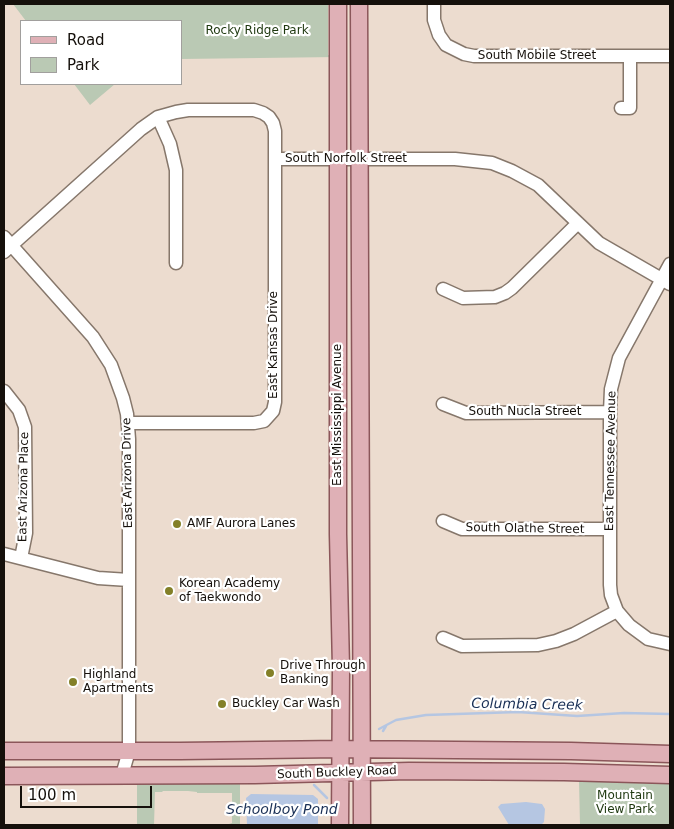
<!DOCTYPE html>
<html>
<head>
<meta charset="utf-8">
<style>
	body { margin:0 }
	#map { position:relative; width:674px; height:829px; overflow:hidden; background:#ecdccf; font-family:"DejaVu Sans",sans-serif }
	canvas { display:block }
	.frame { position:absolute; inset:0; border:5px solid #15100b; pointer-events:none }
	.legend { position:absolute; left:20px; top:20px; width:162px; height:65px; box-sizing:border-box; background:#fff; border:1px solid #a19f9d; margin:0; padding:6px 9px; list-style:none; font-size:15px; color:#15100b }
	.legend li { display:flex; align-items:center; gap:10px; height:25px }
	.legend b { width:25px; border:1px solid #a19f9d }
	.scale { position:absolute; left:20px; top:786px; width:132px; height:22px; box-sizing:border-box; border:2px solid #15100b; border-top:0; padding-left:6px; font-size:15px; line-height:18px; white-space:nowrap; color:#15100b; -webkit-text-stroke:4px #fff; paint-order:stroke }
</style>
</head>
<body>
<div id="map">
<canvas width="674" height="829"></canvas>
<div class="frame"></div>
<ul class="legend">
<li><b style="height:6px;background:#dfb0b6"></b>Road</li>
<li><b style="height:14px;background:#bac9b4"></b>Park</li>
</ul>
<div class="scale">100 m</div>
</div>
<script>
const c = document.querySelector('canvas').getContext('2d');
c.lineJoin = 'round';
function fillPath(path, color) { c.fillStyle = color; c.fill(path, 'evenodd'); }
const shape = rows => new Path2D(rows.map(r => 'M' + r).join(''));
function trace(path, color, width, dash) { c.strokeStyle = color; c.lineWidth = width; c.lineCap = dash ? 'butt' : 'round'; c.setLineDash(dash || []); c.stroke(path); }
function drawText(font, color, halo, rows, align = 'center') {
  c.font = font + ' "DejaVu Sans",sans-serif'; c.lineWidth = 4.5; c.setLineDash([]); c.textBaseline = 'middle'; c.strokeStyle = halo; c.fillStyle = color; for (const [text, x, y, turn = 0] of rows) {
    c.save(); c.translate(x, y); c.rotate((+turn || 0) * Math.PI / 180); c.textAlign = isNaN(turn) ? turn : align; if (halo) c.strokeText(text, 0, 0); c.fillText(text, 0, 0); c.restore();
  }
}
fillPath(shape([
	[13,4,328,4,328,55,337,57,181,59,181,21,26,21],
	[74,84,115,84,90,105],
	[137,775,240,775,240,825,230,825,229,824,232,823,232,793,197,793,197,792,188,791,163,791,162,792,155,792,154,825,137,825],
	[579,780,670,781,670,825,580,825]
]), '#bac9b4');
fillPath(shape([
	[251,794,313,795,318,799,318,825,247,825,246,798],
	[526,802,542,804,545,809,544,822,541,825,509,825,498,807,501,804]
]), '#b5c6e2');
trace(shape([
	[379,729,396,720,426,715,518,712,577,716,624,713,670,714],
	[383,731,386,726],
	[314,785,327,798]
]), '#b5c6e2', 2.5);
const minor = shape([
	[434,4,434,20,439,35,446,45,464,54,474,56,670,56],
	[621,108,630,108,630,56],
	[158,117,170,144,176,170,176,263],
	[275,159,455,159,492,163,512,171,538,185,599,243,670,284],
	[4,237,93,337,111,365,123,398,127,414,129,439,129,751,122,775],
	[4,252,141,129,158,117,176,112,188,110,254,110,263,113,269,117,273,123,275,131,275,402,273,411,264,421,254,423,128,423],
	[670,264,619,358,611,389,610,412,610,585,611,595,617,611,629,625,648,639,670,644],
	[443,289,463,298,495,297,505,293,512,288,578,223],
	[4,391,19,410,25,427,26,533,21,558],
	[443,404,466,413,610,412],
	[443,521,462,529,610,529],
	[4,554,98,578,129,580],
	[443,638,462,646,538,645,556,641,574,634,617,611]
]);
const major = shape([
	[338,4,338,534,341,668,340,825],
	[359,4,362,825],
	[4,751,180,751,341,749,571,751,670,754],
	[4,776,255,775,409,771,564,772,670,775]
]);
trace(minor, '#86776b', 15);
trace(major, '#8b565a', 19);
trace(minor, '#fff', 12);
trace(major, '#dfb0b6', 16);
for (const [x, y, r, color] of [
	[177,524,5,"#838028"],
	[169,591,5,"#838028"],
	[270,673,5,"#838028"],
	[73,682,5,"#838028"],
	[222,704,5,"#838028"]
]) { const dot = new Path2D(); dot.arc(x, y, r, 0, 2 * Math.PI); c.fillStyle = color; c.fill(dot); trace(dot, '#fff', 2); }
drawText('12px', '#1e380f', '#fff', [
	["Rocky Ridge Park",257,31],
	["Mountain",625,796],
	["View Park",625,810]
]);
drawText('12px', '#15100b', '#fff', [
	["South Mobile Street",537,56],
	["South Norfolk Street",346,159],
	["East Kansas Drive",274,345,-90],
	["South Nucla Street",525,412],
	["East Mississippi Avenue",338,415,-90],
	["East Tennessee Avenue",611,461,-89],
	["East Arizona Drive",128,473,-91],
	["East Arizona Place",24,487,-89],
	["South Olathe Street",525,529,1],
	["South Buckley Road",337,773,-2]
]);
drawText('12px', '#15100b', '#fff', [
	["AMF Aurora Lanes",187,524],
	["Korean Academy",179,584],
	["of Taekwondo",179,598],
	["Drive Through",280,666],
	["Banking",280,680],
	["Highland",83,675],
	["Apartments",83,689],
	["Buckley Car Wash",232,704]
], 'left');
drawText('italic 14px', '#192f55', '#fff', [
	["Columbia Creek",527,705,1],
	["Schoolboy Pond",282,810]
]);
</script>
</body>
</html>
